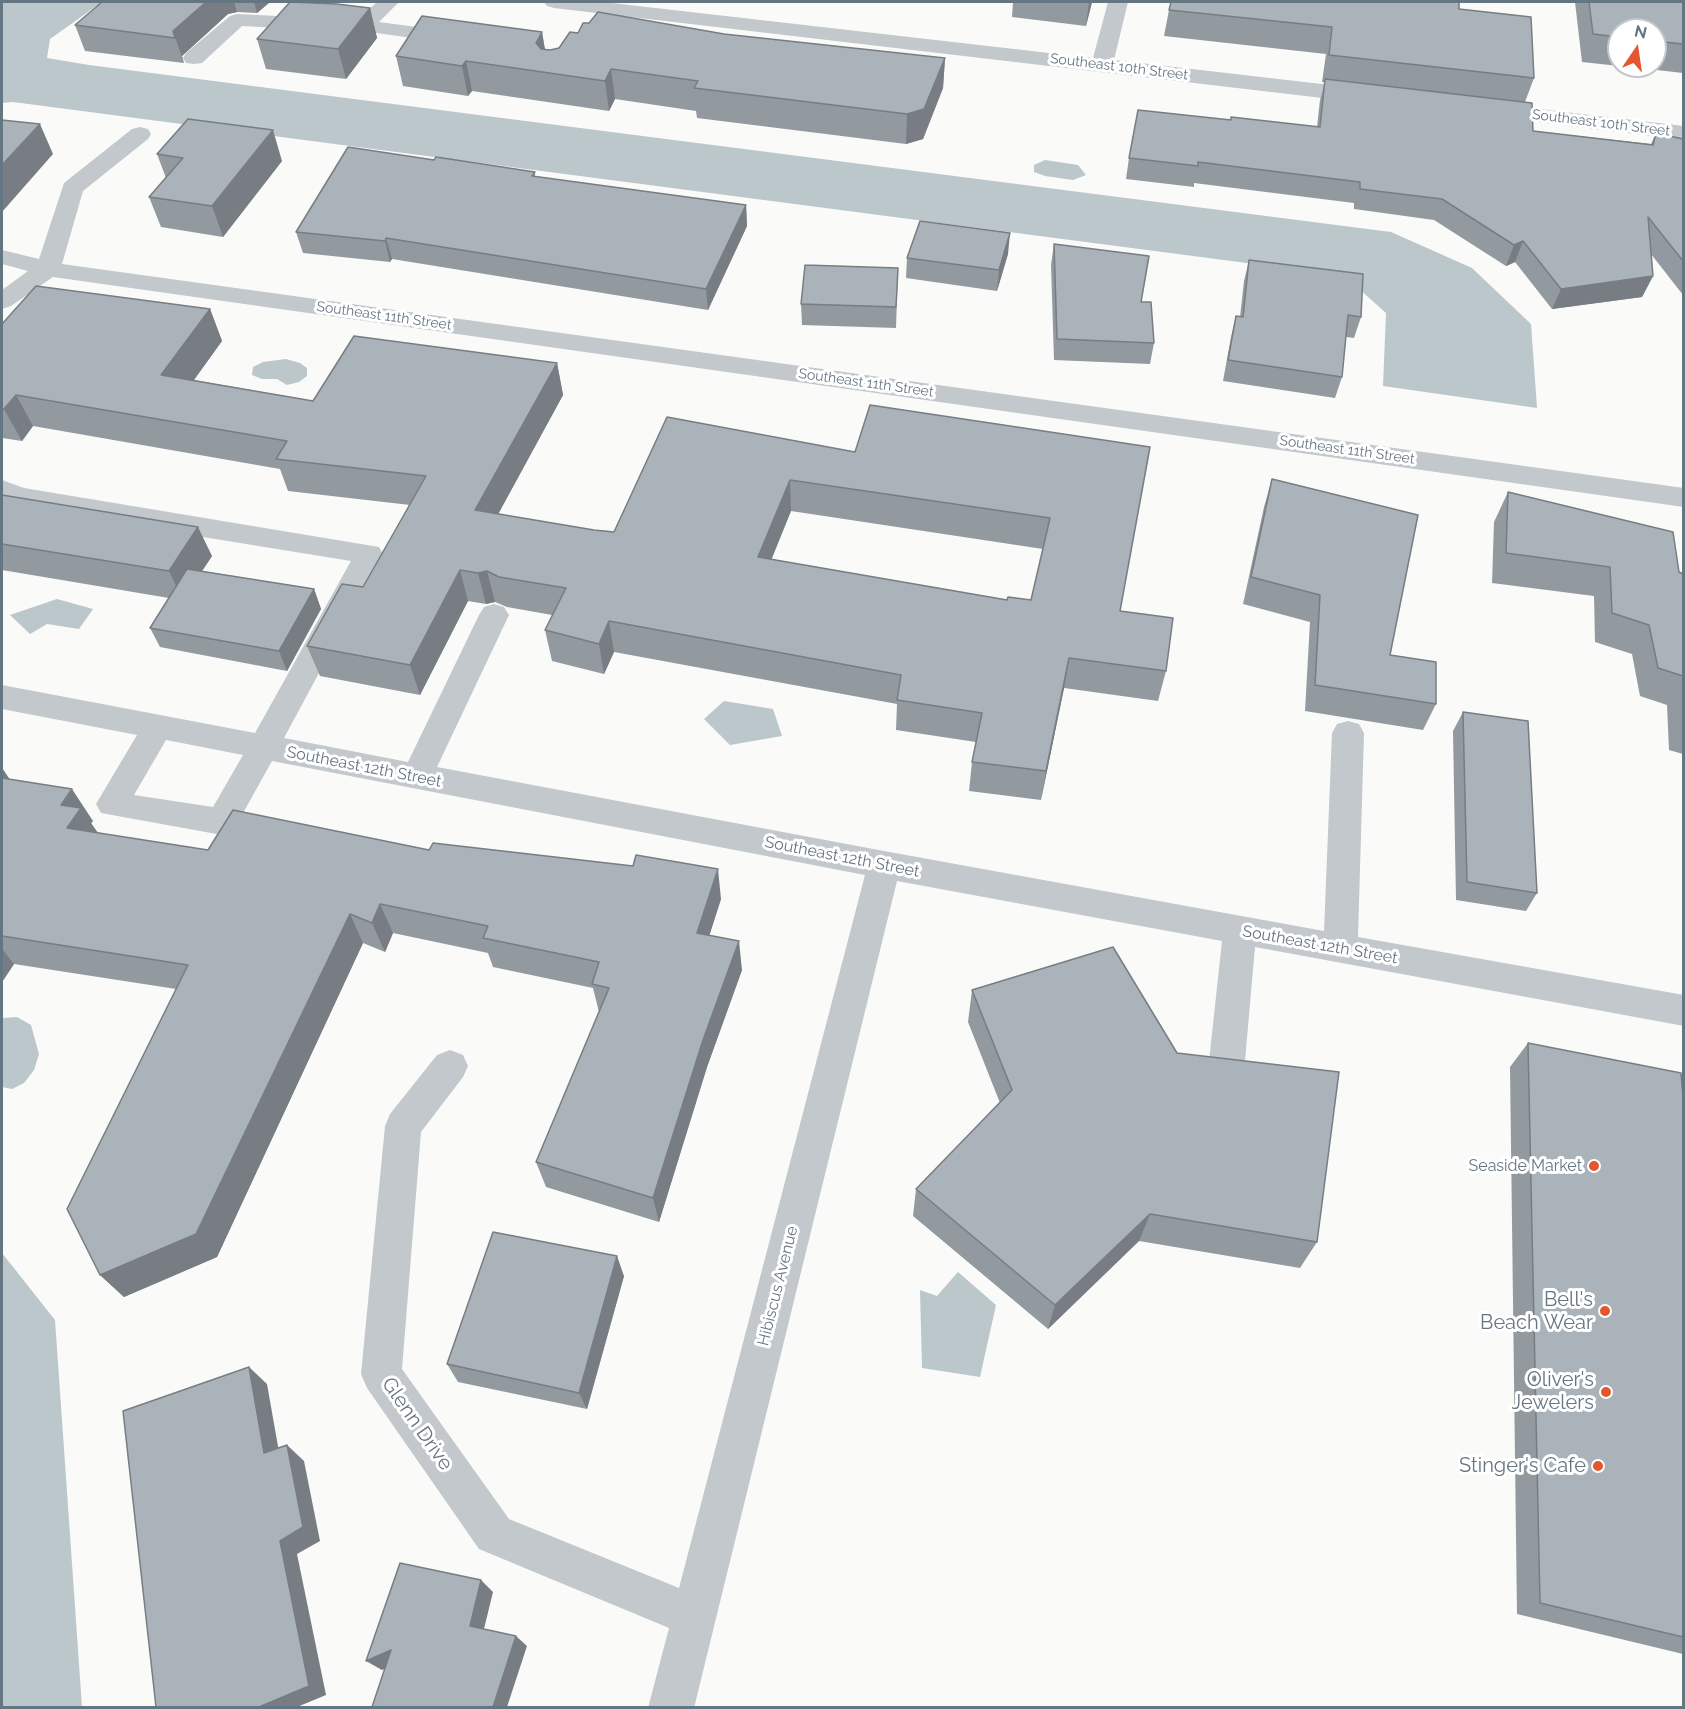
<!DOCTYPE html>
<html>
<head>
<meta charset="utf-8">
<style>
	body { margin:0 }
	#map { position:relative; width:1685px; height:1709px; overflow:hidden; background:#fafaf8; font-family:Raleway,sans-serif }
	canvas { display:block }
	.frame { position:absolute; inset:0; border:3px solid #657683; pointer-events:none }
	.north { position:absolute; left:1607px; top:18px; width:60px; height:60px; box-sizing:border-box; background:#fff; border:2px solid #c1c8cd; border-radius:50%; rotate:13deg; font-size:16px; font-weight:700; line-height:24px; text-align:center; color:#657683 }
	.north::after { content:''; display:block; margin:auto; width:21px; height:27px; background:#e4572e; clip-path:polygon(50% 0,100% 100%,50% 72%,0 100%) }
</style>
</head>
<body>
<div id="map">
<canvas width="1685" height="1709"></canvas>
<div class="frame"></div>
<div class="north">N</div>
</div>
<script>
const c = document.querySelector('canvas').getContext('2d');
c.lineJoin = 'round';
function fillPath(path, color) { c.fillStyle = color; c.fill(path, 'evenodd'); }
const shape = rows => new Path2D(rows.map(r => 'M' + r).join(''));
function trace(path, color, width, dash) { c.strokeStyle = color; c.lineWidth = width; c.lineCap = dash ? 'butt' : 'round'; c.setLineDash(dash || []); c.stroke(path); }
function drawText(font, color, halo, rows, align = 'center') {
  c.font = font + ' Raleway,sans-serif'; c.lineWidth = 6; c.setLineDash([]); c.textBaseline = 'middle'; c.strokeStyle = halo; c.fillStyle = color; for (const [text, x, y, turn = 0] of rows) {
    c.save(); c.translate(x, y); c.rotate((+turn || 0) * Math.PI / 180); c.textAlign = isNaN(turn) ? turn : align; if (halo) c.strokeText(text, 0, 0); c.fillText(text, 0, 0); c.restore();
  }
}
fillPath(shape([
	[2,2,102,2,50,39,47,58,89,65,1391,232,1472,268,1531,324,1537,408,1383,386,1386,313,1349,280,1285,268,13,102,2,103],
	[1045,160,1078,165,1086,175,1073,180,1045,176,1034,172,1034,165],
	[286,359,300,363,307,368,307,376,299,382,287,385,277,379,262,379,252,375,253,367,263,362],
	[57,599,93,609,79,629,47,624,30,634,10,615],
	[724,701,773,709,782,736,730,745,704,719],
	[17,1017,31,1025,39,1054,34,1070,24,1083,12,1089,2,1087,2,1018],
	[2,1253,55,1320,82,1707,2,1707],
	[958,1272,996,1305,980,1377,922,1368,920,1290,937,1296]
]), '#bbc7cb');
fillPath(shape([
	[377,2,399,2,379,22,455,32,462,34,465,38,462,42,455,44,355,30,352,26,355,22,377,2],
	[544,2,603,2,1093,58,1108,2,1128,2,1114,60,1365,89,1373,91,1376,96,1373,101,1365,103,554,8,547,6,544,2],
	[237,14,318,18,325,20,328,24,325,28,318,30,242,26,202,63,194,64,186,63,183,58,186,53,230,16,237,14],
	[1488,103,1684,126,1684,140,1480,115,1477,110,1480,105,1488,103],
	[140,127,148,129,151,134,148,139,83,191,62,264,1684,488,1684,507,53,277,11,306,2,309,2,290,28,271,2,264,2,250,39,259,64,183,132,129,140,127],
	[2,480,24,488,379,547,383,554,284,738,408,762,479,615,484,607,494,604,504,607,509,615,437,767,884,851,1324,931,1332,733,1337,724,1348,721,1359,724,1364,733,1358,937,1684,995,1684,1026,1255,947,1245,1061,1240,1072,1227,1077,1214,1072,1209,1061,1222,941,897,881,694,1708,648,1708,669,1628,479,1549,367,1388,361,1374,385,1126,390,1114,437,1055,450,1050,463,1055,468,1066,463,1077,421,1132,402,1369,509,1519,679,1588,865,875,272,761,233,831,222,835,101,813,96,804,137,735,2,709,2,685,255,733,351,561,18,507,2,500,2,480],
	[166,740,243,755,213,807,134,795,166,740]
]), '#c3c8cc');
fillPath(shape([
	[102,2,270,2,257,13,237,12,228,14,182,56,184,63,85,51,75,25],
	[1013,2,1092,2,1086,26,1012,17],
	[1575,2,1683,2,1683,73,1622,66,1655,66,1655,30,1619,30,1619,66,1582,62],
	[370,8,377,38,346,79,266,69,257,39],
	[1459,9,1534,78,1525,102,1533,131,1651,144,1656,133,1683,139,1683,295,1651,254,1653,276,1642,297,1552,309,1515,262,1506,266,1434,220,1354,209,1354,203,1194,183,1194,187,1126,179,1129,158,1230,120,1317,127,1320,100,1325,82,1322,82,1326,54,1164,36,1169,10],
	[542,32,545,50,550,50,559,48,578,33,724,34,945,58,943,88,923,139,906,144,697,118,696,111,615,99,609,111,472,91,468,96,403,86,396,56],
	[157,154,282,161,223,237,161,227,149,197,166,178],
	[434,160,535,172,535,177,746,205,747,226,708,310,392,259,390,262,303,253,296,232],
	[1054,244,1141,302,1154,343,1150,364,1054,360,1051,265],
	[1008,254,997,291,906,278,907,258],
	[1249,260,1361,317,1354,338,1346,337,1342,377,1335,398,1223,381,1231,337,1236,316,1240,317,1244,281],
	[898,268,896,328,802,325,801,304],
	[210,309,222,341,194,380,313,401,557,363,563,395,498,514,594,530,614,532,855,452,1150,447,1120,611,1166,671,1158,701,1064,688,1041,800,969,791,972,762,976,742,896,730,897,704,614,652,604,674,552,661,545,630,552,615,507,607,495,602,486,604,468,601,420,695,320,676,307,646,363,587,410,505,288,491,280,469,33,426,22,441,2,438,2,324],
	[791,511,1043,549,1031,600,1007,600,771,559],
	[1272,479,1390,655,1436,704,1423,730,1305,711,1310,622,1243,604,1264,507],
	[1508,492,1679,572,1683,574,1683,754,1669,750,1667,705,1640,696,1632,654,1595,642,1594,596,1492,583,1494,522],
	[2,495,212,556,202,571,314,589,321,609,287,671,160,647,150,628,169,598,2,570],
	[1463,712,1537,893,1526,911,1456,900,1453,731],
	[2,768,10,780,93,821,91,823,98,833,208,850,429,850,721,899,709,935,742,970,707,1067,659,1222,546,1187,536,1162,599,1012,593,988,493,967,488,953,393,933,385,952,363,943,217,1257,124,1297,100,1275,176,989,14,964,2,982],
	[972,990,1177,1053,1317,1242,1300,1268,1139,1241,1048,1329,913,1216,916,1189,1000,1103,968,1022],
	[1528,1043,1683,1097,1683,1654,1517,1614,1510,1067],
	[624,1276,587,1409,458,1382,447,1364]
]), '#929a9f');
fillPath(shape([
	[206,2,234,2,237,12,228,14,182,56,184,63,173,31],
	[254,2,270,2,257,13],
	[1089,2,1092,2,1086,26],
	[370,8,377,38,346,79,338,49],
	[542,32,547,62,541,73,536,43],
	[945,58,943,88,923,139,906,144,907,114],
	[466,61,472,91,468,96,462,66],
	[611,69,615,99,609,111,605,81],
	[40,124,53,154,2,212,2,165],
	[273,130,282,161,223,237,212,206],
	[746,205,747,226,708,310,706,289],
	[1010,233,1008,254,997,291,999,270],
	[386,238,392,259,390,262,385,241],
	[1523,241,1515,262,1506,266,1514,245],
	[1653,276,1642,297,1552,309,1561,289],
	[210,309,222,341,175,406,161,375],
	[557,363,563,395,483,542,475,510],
	[16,395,33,426,22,441,4,409],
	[790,480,791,511,760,588,758,557],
	[198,527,212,556,183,600,169,571],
	[460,570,468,601,420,695,410,665],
	[487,571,495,602,486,604,478,573],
	[314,589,321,609,287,671,279,651],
	[609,621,614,652,604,674,599,644],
	[1069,658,1064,688,1041,800,1046,771],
	[2,768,19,793,2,797],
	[72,789,93,821,91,823,102,839,67,828,61,805],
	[718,869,721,899,701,962,697,933],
	[380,904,393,933,385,952,372,923],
	[350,914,363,943,217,1257,124,1297,100,1275],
	[739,941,742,970,707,1067,659,1222,653,1198,703,1040],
	[2,949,14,964,2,982],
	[1150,1214,1139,1241,1048,1329,1055,1305],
	[617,1256,624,1276,587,1409,579,1393],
	[249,1367,267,1384,282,1469,264,1453],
	[287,1445,304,1461,320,1541,297,1554,326,1695,297,1707,259,1707,280,1541],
	[481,1580,493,1592,482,1637,470,1626],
	[516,1636,527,1646,507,1707,493,1707],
	[391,1650,406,1660,382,1670,366,1661]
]), '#777d82');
const building = shape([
	[102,2,206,2,173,31,175,38,75,25,102,2],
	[290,2,337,4,370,8,338,49,257,39,290,2],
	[1171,2,1459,2,1459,9,1531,17,1534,78,1329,55,1332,27,1169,10,1171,2],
	[1589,2,1683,2,1683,44,1655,41,1655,30,1619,30,1619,37,1593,34,1589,2],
	[598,12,724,34,945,58,924,109,907,114,694,88,698,81,611,69,605,81,466,61,462,66,396,56,422,16,542,32,536,43,541,49,550,50,559,48,570,32,578,33,583,23,589,23,598,12],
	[1325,79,1532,103,1533,131,1653,145,1656,133,1683,139,1683,261,1648,217,1653,276,1561,289,1523,241,1514,245,1442,199,1360,189,1360,182,1198,162,1198,166,1129,158,1138,110,1231,120,1231,117,1320,127,1325,79],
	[188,119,273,130,212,206,149,197,183,158,157,154,188,119],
	[2,120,40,124,2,165,2,120],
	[348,147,434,160,436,157,535,172,532,176,746,205,706,289,386,238,385,241,296,232,348,147],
	[920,221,1010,233,999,270,907,258,920,221],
	[1054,244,1149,256,1141,302,1151,302,1154,343,1057,339,1054,244],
	[1249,260,1363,274,1361,317,1348,315,1342,377,1228,360,1236,316,1243,317,1249,260],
	[805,265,898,268,896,307,801,304,805,265],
	[36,286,210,309,161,375,313,401,354,336,557,363,475,510,594,530,614,532,667,417,855,452,870,405,1150,447,1120,611,1173,618,1166,671,1069,658,1046,771,972,762,982,713,897,700,901,675,609,621,599,644,545,630,566,588,499,577,487,571,478,573,460,570,410,665,307,646,342,584,363,587,426,476,276,459,287,441,16,395,4,409,2,409,2,324,36,286],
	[790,480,1050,518,1031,600,1008,597,1007,600,758,557,790,480],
	[1272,479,1418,515,1390,655,1436,662,1436,704,1315,685,1320,595,1251,577,1272,479],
	[1508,492,1673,532,1679,572,1683,574,1683,676,1658,668,1649,625,1612,613,1610,567,1506,553,1508,492],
	[2,495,198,527,169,571,2,544,2,495],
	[187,569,314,589,279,651,150,628,187,569],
	[1463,712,1528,721,1537,893,1467,882,1463,712],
	[2,778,72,789,61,805,81,808,67,828,208,850,233,810,429,850,433,843,633,866,636,855,718,869,697,933,739,941,703,1040,653,1198,536,1162,609,988,592,984,599,962,483,938,488,926,380,904,372,923,350,914,196,1234,100,1275,67,1209,188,965,2,936,2,778],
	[1113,947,1177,1053,1339,1072,1317,1242,1150,1214,1055,1305,916,1189,1012,1090,972,990,1113,947],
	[1528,1043,1681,1073,1683,1097,1683,1637,1540,1603,1528,1043],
	[493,1232,617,1256,579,1393,447,1364,493,1232],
	[249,1367,264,1453,287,1445,303,1527,280,1541,309,1686,259,1707,156,1707,123,1411,249,1367],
	[400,1563,481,1580,470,1626,516,1636,493,1707,372,1707,391,1650,366,1661,400,1563]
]);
fillPath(building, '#aab3b9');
trace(building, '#777d82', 1.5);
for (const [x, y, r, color] of [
	[1594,1166,6,"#e4572e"],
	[1605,1311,6,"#e4572e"],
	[1606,1392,6,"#e4572e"],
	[1598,1466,6,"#e4572e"]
]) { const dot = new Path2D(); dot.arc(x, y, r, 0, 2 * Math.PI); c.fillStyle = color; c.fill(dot); trace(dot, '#fff', 2); }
drawText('14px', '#657683', '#fff', [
	["Southeast 10th Street",1119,67,7],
	["Southeast 10th Street",1601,123,7],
	["Southeast 11th Street",384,316,8],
	["Southeast 11th Street",866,383,8],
	["Southeast 11th Street",1347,450,8]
]);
drawText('16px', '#657683', '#fff', [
	["Southeast 12th Street",364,767,11],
	["Southeast 12th Street",842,857,11],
	["Southeast 12th Street",1320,945,10],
	["Hibiscus Avenue",778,1286,-76]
]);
drawText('16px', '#657683', '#fff', [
	["Seaside Market",1582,1166]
], 'right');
drawText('20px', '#657683', '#fff', [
	["Bell's",1593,1300],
	["Beach Wear",1593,1323],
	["Oliver's",1594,1380],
	["Jewelers",1594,1403],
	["Stinger's Cafe",1586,1466]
], 'right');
drawText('20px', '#657683', '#fff', [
	["Glenn Drive",417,1424,55]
]);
</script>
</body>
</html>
